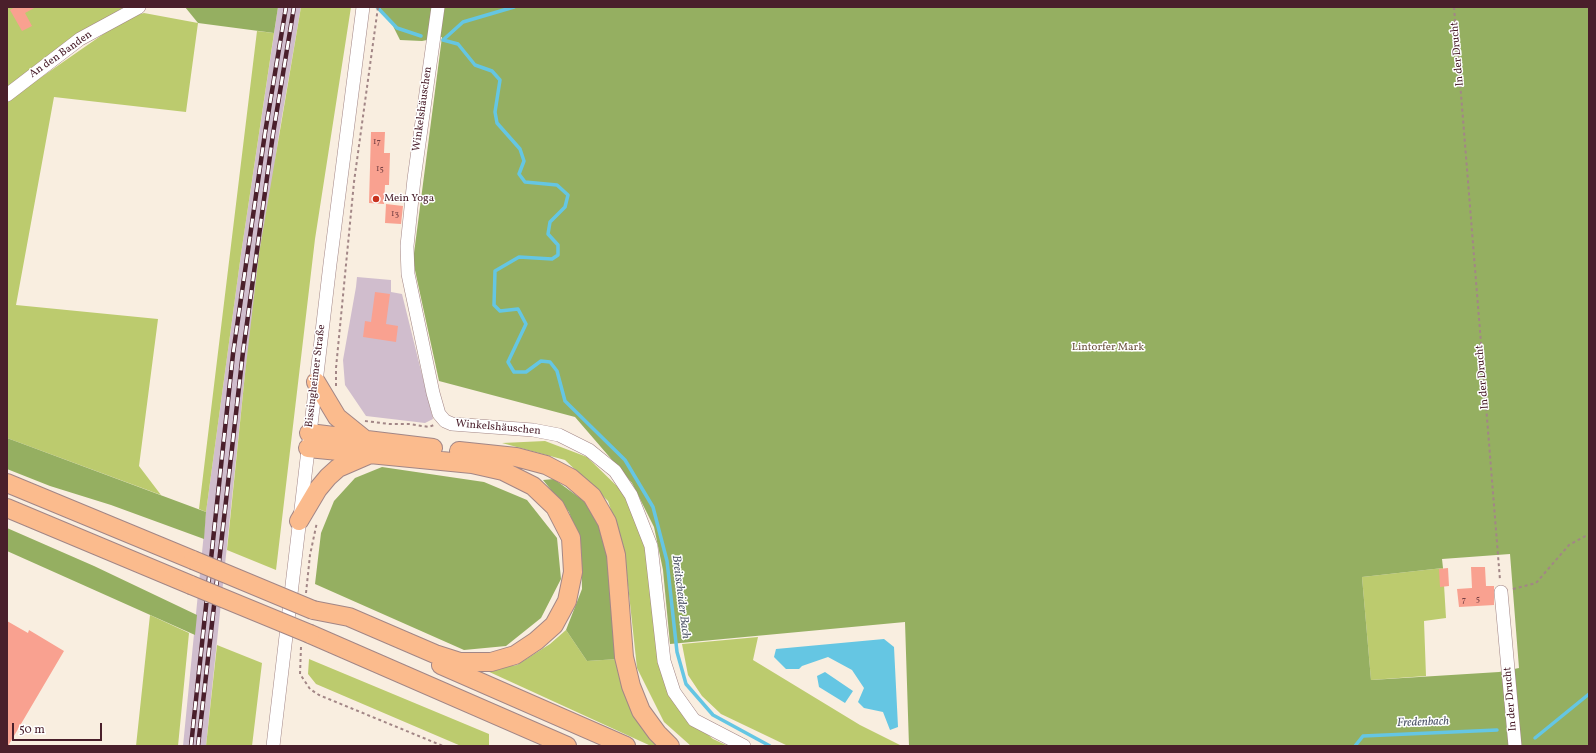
<!DOCTYPE html>
<html>
<head>
<meta charset="utf-8">
<style>
	body { margin:0 }
	#map { position:relative; width:1596px; height:753px; overflow:hidden; background:#f9eee0; font-family:Vollkorn,serif }
	canvas { display:block }
	.frame { position:absolute; inset:0; border:8px solid #4a1f2b; pointer-events:none }
	.scale { position:absolute; left:12px; top:723px; width:90px; height:18px; box-sizing:border-box; border:2px solid #4a1f2b; border-top:0; padding-left:5px; font-size:12px; line-height:14px; white-space:nowrap; color:#4a1f2b; -webkit-text-stroke:3px #fff; paint-order:stroke }
</style>
</head>
<body>
<div id="map">
<canvas width="1596" height="753"></canvas>
<div class="frame"></div>
<div class="scale">50 m</div>
</div>
<script>
const c = document.querySelector('canvas').getContext('2d');
c.lineJoin = 'round';
function fillPath(path, color) { c.fillStyle = color; c.fill(path, 'evenodd'); }
const shape = rows => new Path2D(rows.map(r => 'M' + r).join(''));
function trace(path, color, width, dash) { c.strokeStyle = color; c.lineWidth = width; c.lineCap = dash ? 'butt' : 'round'; c.setLineDash(dash || []); c.stroke(path); }
function drawText(font, color, halo, rows, align = 'center') {
  c.font = font + ' Vollkorn,serif'; c.lineWidth = 3; c.setLineDash([]); c.textBaseline = 'middle'; c.strokeStyle = halo; c.fillStyle = color; for (const [text, x, y, turn = 0] of rows) {
    c.save(); c.translate(x, y); c.rotate((+turn || 0) * Math.PI / 180); c.textAlign = isNaN(turn) ? turn : align; if (halo) c.strokeText(text, 0, 0); c.fillText(text, 0, 0); c.restore();
  }
}
fillPath(shape([
	[278,7,301,7,279,134,245,374,206,746,183,746,206,512,241,254],
	[357,277,391,280,391,292,402,294,433,419,425,423,366,416,345,385,343,360,356,287]
]), '#d0bdcd');
fillPath(shape([
	[7,7,124,7,74,39,7,89],
	[301,7,351,7,315,239,276,570,227,550,245,374,259,254],
	[144,13,198,23,186,112,54,97,16,305,158,319,139,466,161,495,7,438,7,101,125,19],
	[257,31,274,33,241,254,206,512,199,509],
	[545,441,587,457,623,492,645,545,681,712,713,739,728,746,691,746,664,722,637,668,624,548,608,501,565,460,502,443],
	[1443,568,1446,618,1424,621,1426,676,1371,680,1362,577],
	[150,615,189,633,178,746,136,746],
	[566,630,587,661,618,659,660,746,651,746,485,670,517,665,550,644],
	[758,637,753,660,860,725,902,746,788,746,721,714,702,696,688,675,682,644],
	[217,645,262,663,252,746,206,746],
	[309,659,489,734,489,746,461,746,316,684,308,674]
]), '#bccb6e');
fillPath(shape([
	[185,7,278,7,274,33,198,23],
	[381,7,1589,7,1589,746,909,746,905,622,670,644,663,570,654,527,632,483,575,417,439,381,413,261,442,37,422,41,400,40,390,20,380,10],
	[1510,554,1519,668,1499,672,1371,680,1362,577,1443,568,1442,559],
	[7,438,206,512,204,539,111,505,50,486,7,469],
	[382,467,484,482,527,500,557,538,561,579,541,618,506,646,464,650,315,584,321,533,334,501,355,478],
	[554,479,584,501,601,528,610,563,618,659,587,661,566,630,582,589,581,547,569,512,543,480],
	[7,528,94,566,197,615,195,635,7,551]
]), '#95af61');
fillPath(shape([
	[884,639,894,647,898,727,890,730,883,712,864,708,858,702,864,688,852,670,828,657,802,666,799,669,786,669,774,657,776,649],
	[825,672,853,691,845,703,819,687,817,676]
]), '#65c6e3');
trace(shape([
	[377,7,397,28,421,36],
	[443,40,458,44,475,65,492,71,500,80,495,112,497,123,520,149,524,161,519,174,525,182,557,185,568,195,565,207,550,222,548,234,558,245,558,255,552,259,519,257,495,271,494,305,500,311,518,309,526,324,508,362,514,372,526,372,541,361,550,362,557,371,565,401,625,460,653,507,667,561,677,652,686,684,713,715,770,746],
	[443,40,463,22,514,7],
	[1535,738,1589,694],
	[1355,746,1363,736,1497,730]
]), '#65c6e3', 3.5);
fillPath(shape([
	[15,7,36,7,25,13,32,26,22,31,10,10],
	[371,132,385,132,384,153,390,153,389,185,385,185,384,204,369,203],
	[386,204,403,206,401,224,385,223],
	[375,292,390,294,386,324,398,326,396,342,363,337,365,321,371,322],
	[1471,567,1485,567,1486,586,1494,586,1494,605,1459,607,1457,589,1472,588],
	[1448,568,1449,586,1440,587,1439,569],
	[7,621,28,633,29,630,64,651,8,746]
]), '#f9a190');
const minor = shape([
	[438,7,414,179,407,246,408,274,433,393,439,414,445,421,452,424,533,430,559,435,589,450,615,471,631,495,651,546,664,661,674,692,694,720,744,746],
	[7,95,80,39,139,7],
	[1501,592,1515,746],
	[273,746,330,264,363,7]
]);
const highway = shape([
	[316,382,337,417,363,438],
	[309,433,433,448],
	[308,448,472,464,503,471,533,486,555,507,571,538,573,572,567,601,554,625,536,641,515,655,491,662,460,662,435,654,349,617,313,610],
	[459,451,516,457,546,465,571,478,592,496,607,522,616,555,624,657,631,686,641,711,657,733,670,746],
	[7,483,193,560],
	[7,508,191,585],
	[299,521,318,489,328,477,338,468,368,455],
	[310,634,567,746],
	[441,665,626,746]
]);
trace(minor, '#a28686', 14);
trace(highway, '#a28686', 20);
trace(shape([
	[1454,7,1500,580],
	[336,386,336,368,354,182,378,7],
	[365,421,389,424,409,424,429,427,434,425],
	[1513,589,1536,583,1569,545,1589,534],
	[306,593,310,555,317,522],
	[301,647,300,674,310,689,319,695,443,746]
]), '#a28686', 2, [3, 3]);
trace(minor, '#fff', 13);
trace(highway, '#fbbb8d', 18);
const rail = shape([
	[191,746,233,354,265,133,286,7],
	[198,746,243,352,273,134,294,7]
]);
trace(rail, '#4a1f2b', 4.5);
trace(rail, '#fff', 3, [9]);
const highwayBridge = shape([
	[193,560,313,610],
	[191,585,310,634]
]);
trace(highwayBridge, '#a28686', 20, []);
trace(highwayBridge, '#fbbb8d', 18);
for (const [x, y, r, color] of [
	[376,199,4,"#c8321e"]
]) { const dot = new Path2D(); dot.arc(x, y, r, 0, 2 * Math.PI); c.fillStyle = color; c.fill(dot); trace(dot, '#fff', 1.5); }
drawText('9px', '#764044', null, [
	["17",377,142],
	["15",380,169],
	["13",395,214],
	["5",1478,599],
	["7",1464,600]
]);
drawText('11px', '#4a1f2b', '#fff', [
	["In der Drucht",1458,54,-95],
	["An den Banden",61,55,-35],
	["Winkelshäuschen",423,109,-82],
	["Bissingheimer Straße",316,376,-83],
	["In der Drucht",1483,377,-95],
	["Winkelshäuschen",498,428,5],
	["In der Drucht",1511,699,-95]
]);
drawText('11px', '#4a1f2b', '#fff', [
	["Mein Yoga",384,199]
], 'left');
drawText('11px', '#6c533f', '#fff', [
	["Lintorfer Mark",1108,348]
]);
drawText('italic 12px', '#53596b', '#fff', [
	["Breitscheider Bach",680,597,83],
	["Fredenbach",1423,723,-2]
]);
</script>
</body>
</html>
